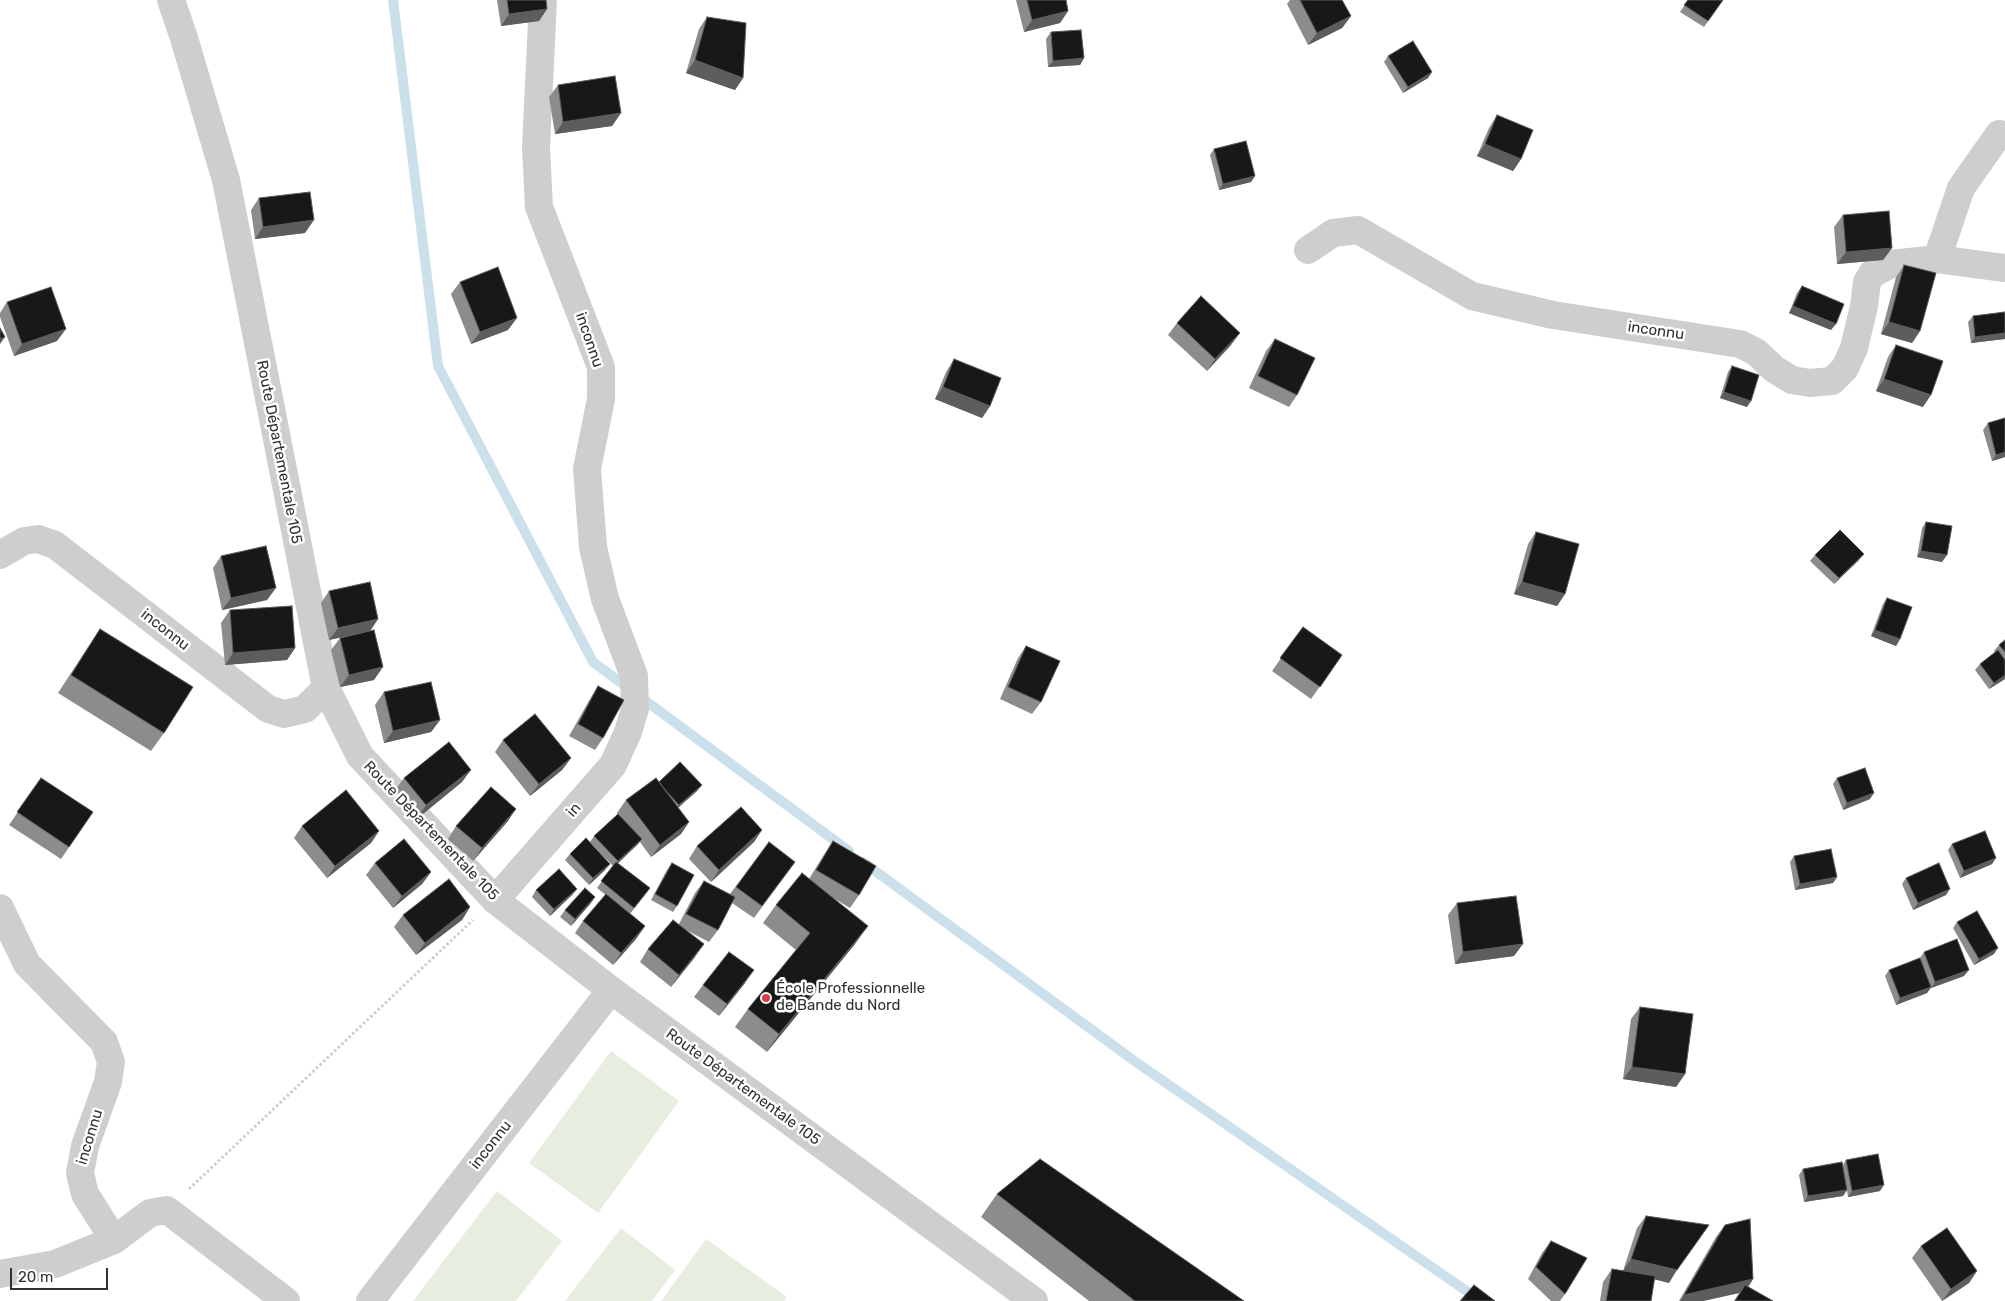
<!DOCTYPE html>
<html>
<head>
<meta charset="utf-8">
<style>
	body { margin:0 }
	#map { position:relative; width:2005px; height:1301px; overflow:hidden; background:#fff; font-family:Rubik,sans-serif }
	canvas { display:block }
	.scale { position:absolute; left:10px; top:1268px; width:98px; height:22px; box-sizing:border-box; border:2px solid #313131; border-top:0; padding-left:6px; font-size:15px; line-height:18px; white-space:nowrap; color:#313131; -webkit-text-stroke:4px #fff; paint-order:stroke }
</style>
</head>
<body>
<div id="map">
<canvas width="2005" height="1301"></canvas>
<div class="scale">20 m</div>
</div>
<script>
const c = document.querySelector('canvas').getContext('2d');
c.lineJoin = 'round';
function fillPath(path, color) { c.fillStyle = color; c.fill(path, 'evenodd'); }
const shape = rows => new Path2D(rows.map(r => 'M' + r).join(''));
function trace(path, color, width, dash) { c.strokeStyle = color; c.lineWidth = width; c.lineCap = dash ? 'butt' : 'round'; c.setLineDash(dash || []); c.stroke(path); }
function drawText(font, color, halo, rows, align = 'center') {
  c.font = font + ' Rubik,sans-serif'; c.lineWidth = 5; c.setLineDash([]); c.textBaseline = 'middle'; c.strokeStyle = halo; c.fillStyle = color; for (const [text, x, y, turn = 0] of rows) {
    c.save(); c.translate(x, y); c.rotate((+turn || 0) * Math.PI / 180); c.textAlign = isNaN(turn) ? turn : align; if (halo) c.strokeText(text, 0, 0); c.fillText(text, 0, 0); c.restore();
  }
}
fillPath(shape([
	[611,1051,679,1101,598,1213,529,1163],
	[497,1191,562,1241,516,1301,413,1301],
	[621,1228,675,1270,652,1301,565,1301],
	[706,1239,787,1297,784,1301,661,1301]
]), '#e7eddf');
trace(shape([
	[393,0,438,366,593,662,849,851],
	[863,862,1133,1060,1481,1301]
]), '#cce0ec', 10);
trace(shape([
	[189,1189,473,920]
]), '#cecece', 3, [2.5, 2.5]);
trace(shape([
	[1308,250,1333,233,1358,230,1472,296,1553,315,1740,344,1756,352,1774,369,1792,380,1810,383,1832,381,1845,368,1854,348,1864,306,1867,282,1872,274,1891,264,1937,259,2005,268],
	[1937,259,1961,188,1999,134],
	[0,555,24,541,38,539,55,545,268,709,284,714,305,709,326,688],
	[495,900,613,765,628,732,635,709,634,676,605,599,593,547,587,469,601,399,601,367,539,207,536,147,543,0],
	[0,908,27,964,104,1042,111,1062,108,1082,85,1146,80,1173,85,1194,114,1240],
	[0,1274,55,1264,114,1240,150,1213,167,1210,286,1301],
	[370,1301,611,990]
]), '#cecece', 28);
trace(shape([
	[171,0,184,38,226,180,326,688,360,756,495,900,611,990,1034,1301]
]), '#cecece', 28);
fillPath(shape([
	[497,0,546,0,547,9,539,21,501,26],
	[1016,0,1066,0,1068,11,1060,23,1024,32],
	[1290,0,1342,0,1351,16,1342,28,1308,45,1287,4],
	[1688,0,1723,0,1704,27,1680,12],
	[707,17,743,78,735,90,686,73,699,29],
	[1051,32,1084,58,1080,65,1048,67,1046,39],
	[1388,56,1432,72,1428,78,1403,93,1384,62],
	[558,85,621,113,612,126,555,134,549,97],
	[1497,115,1521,159,1513,171,1477,156,1489,128],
	[1214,149,1255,176,1251,182,1219,190,1210,155],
	[259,198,305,233,255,239,251,210],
	[1843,215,1892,248,1883,260,1837,264,1834,227],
	[1904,265,1920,331,1912,343,1881,334,1896,277],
	[460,282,508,330,471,344,451,294],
	[1802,286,1831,330,1789,313,1797,293],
	[7,302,57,341,14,356,0,317,0,313],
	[2005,312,2005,339,1971,343,1968,322,1973,316],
	[1177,323,1231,345,1207,371,1168,335],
	[1275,339,1297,395,1289,407,1249,388,1266,351],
	[1896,345,1923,407,1876,391,1888,357],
	[954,359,990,406,982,418,935,399,946,372],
	[1732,366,1747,407,1720,398,1728,372],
	[2005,418,2005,457,1992,461,1983,430,1988,423],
	[1926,522,1942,562,1917,557,1922,528],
	[1536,532,1565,594,1557,606,1514,594,1528,544],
	[1815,555,1859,560,1834,584,1810,561],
	[221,556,267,600,222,610,213,568],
	[329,591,378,619,370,631,329,640,321,603],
	[1887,598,1900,639,1896,646,1871,636,1883,604],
	[230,610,295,648,287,660,225,665,221,623],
	[1303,627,1342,655,1311,699,1272,671],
	[100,629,164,733,151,751,58,693,88,647],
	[340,638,374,680,340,687,331,650],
	[2005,640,2005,679,1989,689,1975,670,1980,664,1995,652,1994,651,1999,645],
	[1026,646,1041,702,1032,714,1000,699,1018,658],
	[598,686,603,738,595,750,569,736,590,699],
	[384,692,440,720,431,732,384,743,375,705],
	[503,740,571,758,562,770,530,796,495,752],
	[41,778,93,812,61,859,9,825],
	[404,778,462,782,418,818,395,790],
	[1837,778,1870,799,1843,810,1833,784],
	[659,782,702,785,697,791,678,808,689,822,681,834,651,857,640,842,637,845,618,863,650,888,630,914,645,926,636,939,613,965,575,933,583,921,606,895,597,888,613,866,590,842,594,836,621,817,617,813,626,800],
	[508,821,473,861,448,839,456,826],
	[302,826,379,831,371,843,327,878,294,838],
	[762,830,754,842,711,882,689,859,697,846],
	[833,841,859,895,850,908,830,896,855,944,767,1052,735,1027,748,1009,796,950,763,923,776,905,809,879,825,853],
	[769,842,795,862,754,918,732,903,718,930,709,942,686,930,695,957,671,987,640,962,648,949,679,924,695,893,704,881,730,894],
	[1952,844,1996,858,1992,864,1960,878,1948,850],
	[570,854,605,870,589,885,565,860],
	[1794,856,1837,877,1833,883,1795,890,1790,862],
	[375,863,431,872,422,884,393,908,366,875],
	[672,863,677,906,673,912,651,900,667,870],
	[1906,878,1946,895,1913,910,1902,884],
	[577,889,572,895,550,916,532,897,536,890],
	[591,903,571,926,560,917,565,910],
	[1457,903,1514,956,1455,964,1448,915],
	[470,907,462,920,416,955,394,927,403,915],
	[1957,922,1994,954,1974,965,1953,928],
	[1924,952,1964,976,1931,988,1927,993,1896,1005,1885,976,1889,970,1920,958],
	[745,983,719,1016,694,997,703,985],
	[1640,1007,1685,1074,1676,1087,1623,1079,1631,1019],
	[1846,1160,1880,1191,1848,1197,1847,1190,1843,1196,1804,1202,1799,1175,1803,1169,1843,1165],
	[997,1194,1244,1301,1089,1301,981,1217],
	[1646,1216,1669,1283,1654,1279,1651,1301,1600,1301,1603,1282,1612,1269,1623,1271,1637,1228],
	[1725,1225,1753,1279,1748,1287,1773,1301,1734,1301,1739,1293,1703,1301,1679,1301,1716,1237],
	[1551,1241,1565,1294,1560,1301,1551,1301,1528,1279,1542,1253],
	[1921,1246,1977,1271,1969,1283,1942,1301,1912,1258]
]), '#8c8c8c');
fillPath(shape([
	[547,9,539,21,501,26,509,14],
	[1068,11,1060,23,1024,32,1032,20],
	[1351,16,1342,28,1308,45,1317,33],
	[1084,58,1080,65,1048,67,1053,61],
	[695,60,743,78,735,90,686,73],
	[1432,72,1428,78,1403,93,1408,87],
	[621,113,612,126,555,134,563,122],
	[1485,144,1521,159,1513,171,1477,156],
	[1255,176,1251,182,1219,190,1223,184],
	[314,220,305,233,255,239,263,227],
	[1892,248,1883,260,1837,264,1846,252],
	[1793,306,1836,324,1831,330,1789,313],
	[517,318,508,330,471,344,480,332],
	[1889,322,1920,331,1912,343,1881,334],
	[66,329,57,341,14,356,22,344],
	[1240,333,1231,345,1207,371,1215,359],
	[2005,333,2005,339,1971,343,1975,337],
	[5,337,0,344,0,339],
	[1884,379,1931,395,1923,407,1876,391],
	[943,387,990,406,982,418,935,399],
	[1724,392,1751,401,1747,407,1720,398],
	[2005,452,2005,457,1992,461,1996,455],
	[1921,551,1947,555,1942,562,1917,557],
	[1864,554,1859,560,1834,584,1839,578],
	[1522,582,1565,594,1557,606,1514,594],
	[276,588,267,600,222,610,231,598],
	[378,619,370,631,329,640,338,628],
	[1875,630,1900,639,1896,646,1871,636],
	[295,648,287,660,225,665,233,653],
	[383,667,374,680,340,687,349,675],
	[2005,675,2005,679,1989,689,1994,683],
	[440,720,431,732,384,743,393,731],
	[571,758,562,770,530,796,539,784],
	[471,770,462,782,418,818,426,805],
	[702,785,697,791,674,811,679,805],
	[1874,793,1870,799,1843,810,1847,803],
	[516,809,508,821,473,861,482,848],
	[689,822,681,834,651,857,660,845],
	[762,830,754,842,711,882,719,870],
	[379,831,371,843,327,878,335,866],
	[642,839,637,845,614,867,618,861],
	[1996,858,1992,864,1960,878,1964,871],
	[610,864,605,870,589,885,593,878],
	[431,872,422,884,393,908,402,896],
	[1837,877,1833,883,1795,890,1800,884],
	[577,889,572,895,550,916,554,909],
	[1950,889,1946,895,1913,910,1918,903],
	[595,897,591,903,571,926,575,919],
	[470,907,462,920,416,955,425,943],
	[645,926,636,939,613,965,621,953],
	[868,926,855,944,767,1052,779,1034],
	[704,944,695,957,671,987,679,975],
	[1523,944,1514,956,1455,964,1463,952],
	[1998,948,1994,954,1974,965,1979,959],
	[754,970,745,983,719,1016,727,1004],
	[1969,970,1964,976,1931,988,1935,982],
	[1931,987,1927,993,1896,1005,1900,998],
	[1632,1067,1685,1074,1676,1087,1623,1079],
	[1884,1185,1880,1191,1848,1197,1852,1191],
	[1847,1190,1843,1196,1804,1202,1808,1196],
	[1631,1259,1677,1270,1669,1283,1623,1271],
	[1977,1271,1969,1283,1942,1301,1951,1289],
	[1753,1279,1745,1292,1745,1285,1739,1293,1703,1301,1680,1301,1684,1295]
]), '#5d5d5d');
const building = shape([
	[507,0,546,0,547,9,509,14,507,0],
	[1027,0,1066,0,1068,11,1032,20,1027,0],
	[1300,0,1342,0,1351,16,1317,33,1300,0],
	[1688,0,1723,0,1708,21,1684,5,1688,0],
	[707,17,746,23,743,78,695,60,707,17],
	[1081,30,1084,58,1053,61,1051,32,1081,30],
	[1413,41,1432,72,1408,87,1388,56,1413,41],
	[615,76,621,113,563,122,558,85,615,76],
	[1497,115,1533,130,1521,159,1485,144,1497,115],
	[1246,141,1255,176,1223,184,1214,149,1246,141],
	[310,192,314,220,263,227,259,198,310,192],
	[1889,211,1892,248,1846,252,1843,215,1889,211],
	[1904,265,1936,273,1920,331,1889,322,1904,265],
	[498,267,517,318,480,332,460,282,498,267],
	[1802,286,1844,304,1836,324,1793,306,1802,286],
	[51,287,66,329,22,344,7,302,51,287],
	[1201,296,1240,333,1215,359,1177,323,1201,296],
	[2005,312,2005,333,1975,337,1973,316,2005,312],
	[0,328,5,337,0,339,0,328],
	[1275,339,1315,358,1297,395,1258,376,1275,339],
	[1896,345,1943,361,1931,395,1884,379,1896,345],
	[954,359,1001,378,990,406,943,387,954,359],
	[1732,366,1759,375,1751,401,1724,392,1732,366],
	[2005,418,2005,452,1996,455,1988,423,2005,418],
	[1926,522,1952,526,1947,555,1921,551,1926,522],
	[1840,530,1864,554,1839,578,1815,555,1840,530],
	[1536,532,1579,544,1565,594,1522,582,1536,532],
	[266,546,276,588,231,598,221,556,266,546],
	[370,582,378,619,338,628,329,591,370,582],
	[1887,598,1912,607,1900,639,1875,630,1887,598],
	[292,606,295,648,233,653,230,610,292,606],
	[1303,627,1342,655,1320,687,1280,658,1303,627],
	[100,629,193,687,164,733,71,675,100,629],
	[374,630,383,667,349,675,340,638,374,630],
	[2005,640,2005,652,1999,645,2005,640],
	[1026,646,1060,661,1041,702,1008,687,1026,646],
	[1998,650,2005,660,2005,675,1994,683,1980,664,1998,650],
	[431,682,440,720,393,731,384,692,431,682],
	[598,686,624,700,603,738,578,724,598,686],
	[535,714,571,758,539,784,503,740,535,714],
	[449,742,471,770,426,805,404,778,449,742],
	[680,762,702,785,679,805,668,793,659,782,680,762],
	[1865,768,1874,793,1847,803,1837,778,1865,768],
	[41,778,93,812,69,847,17,812,41,778],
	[656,778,689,822,660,845,626,800,656,778],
	[491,787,516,809,482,848,456,826,491,787],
	[346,790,379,831,335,866,302,826,346,790],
	[741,807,762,830,719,870,697,846,741,807],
	[618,814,642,839,618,861,594,836,618,814],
	[1985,831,1996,858,1964,871,1952,844,1985,831],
	[586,838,610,864,593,878,570,854,586,838],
	[404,839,431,872,402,896,375,863,404,839],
	[833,841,876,866,859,895,816,870,833,841],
	[769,842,795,862,762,906,736,887,769,842],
	[1831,849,1837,877,1800,884,1794,856,1831,849],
	[616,862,650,888,634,908,601,881,616,862],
	[672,863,694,875,677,906,655,894,672,863],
	[1939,863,1950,889,1918,903,1906,878,1939,863],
	[559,869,577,889,554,909,536,890,559,869],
	[802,873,868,926,779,1034,748,1009,810,933,776,905,802,873],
	[449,879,470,907,425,943,403,915,449,879],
	[704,881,735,897,718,930,686,914,704,881],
	[585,888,595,897,575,919,565,910,585,888],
	[606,894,645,926,621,953,583,921,606,894],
	[1516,896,1523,944,1463,952,1457,903,1516,896],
	[1977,911,1998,948,1979,959,1957,922,1977,911],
	[673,920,704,944,679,975,648,949,673,920],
	[1957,939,1969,970,1935,982,1924,952,1957,939],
	[729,952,754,970,727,1004,703,985,729,952],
	[1920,958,1931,987,1900,998,1889,970,1920,958],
	[1640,1007,1693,1014,1685,1074,1632,1067,1640,1007],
	[1878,1154,1884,1185,1852,1191,1846,1160,1878,1154],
	[1040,1159,1244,1301,1135,1301,997,1194,1040,1159],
	[1842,1162,1847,1190,1808,1196,1803,1169,1842,1162],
	[1646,1216,1709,1225,1677,1270,1631,1259,1646,1216],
	[1750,1219,1753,1279,1684,1295,1725,1225,1750,1219],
	[1947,1228,1977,1271,1951,1289,1921,1246,1947,1228],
	[1551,1241,1587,1258,1565,1294,1536,1267,1551,1241],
	[1612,1269,1655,1276,1651,1301,1606,1301,1612,1269],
	[1474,1285,1495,1301,1460,1301,1474,1285],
	[1745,1285,1773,1301,1735,1301,1745,1285]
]);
fillPath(building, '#181818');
trace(building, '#5d5d5d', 1);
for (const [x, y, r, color] of [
	[766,998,5,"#e13947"]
]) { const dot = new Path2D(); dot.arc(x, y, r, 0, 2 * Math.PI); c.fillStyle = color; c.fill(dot); trace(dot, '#fff', 2); }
drawText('15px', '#313131', '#fff', [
	["inconnu",1656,331,8],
	["inconnu",589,340,71],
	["Route Départementale 105",279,452,79],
	["inconnu",165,630,38],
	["in",574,810,-49],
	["Route Départementale 105",431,831,46],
	["Route Départementale 105",743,1087,36],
	["inconnu",90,1137,-73],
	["inconnu",491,1145,-52]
]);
drawText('15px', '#313131', '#fff', [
	["École Professionnelle",776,989],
	["de Bande du Nord",776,1006]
], 'left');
</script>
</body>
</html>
